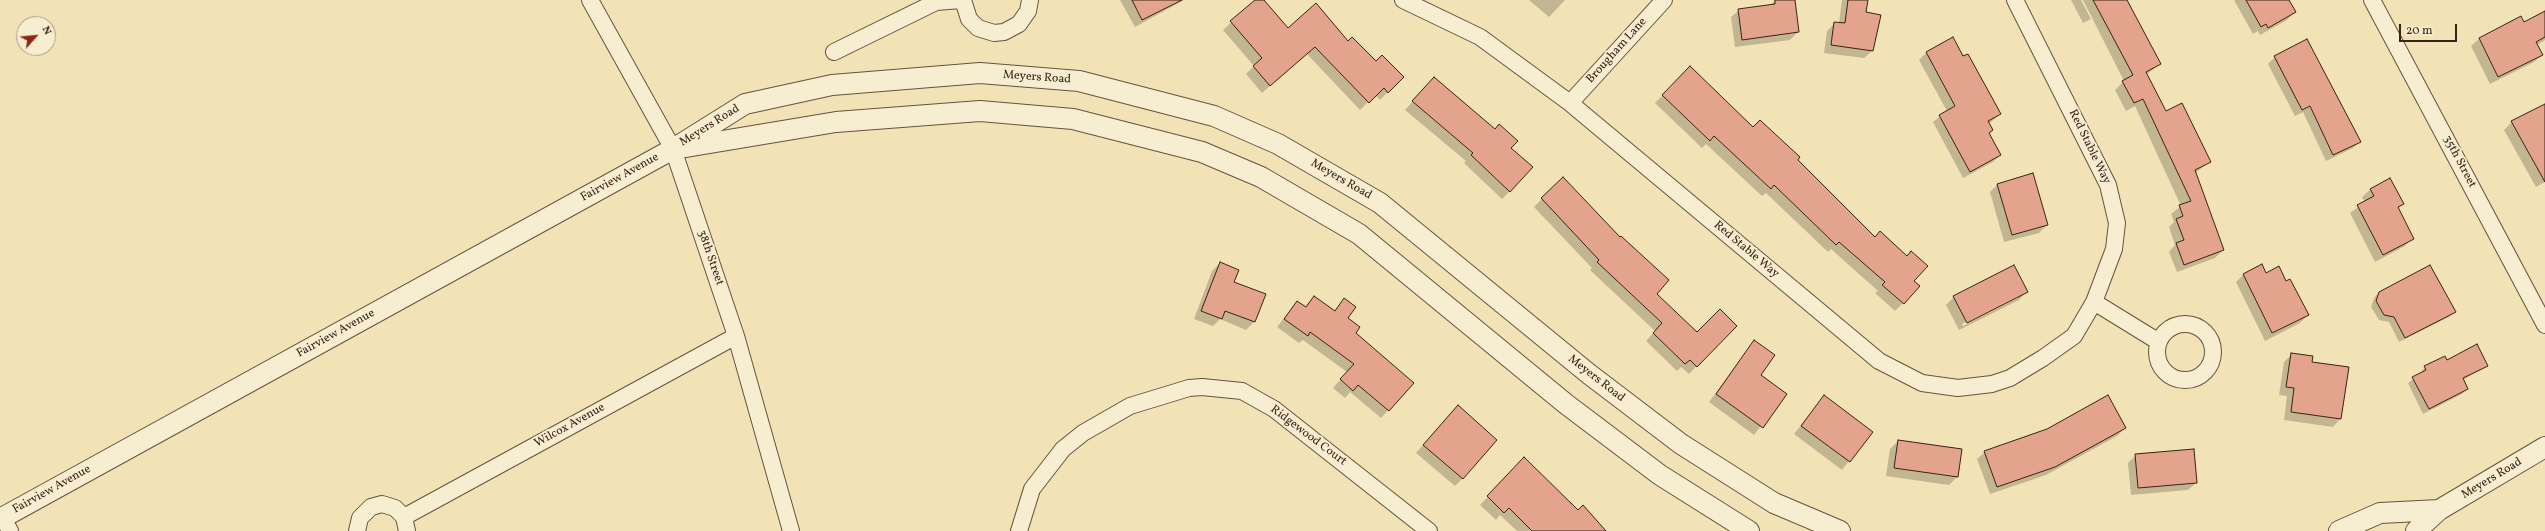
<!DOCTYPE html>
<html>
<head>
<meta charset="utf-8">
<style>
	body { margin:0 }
	#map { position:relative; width:2545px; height:531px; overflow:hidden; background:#f2e3b7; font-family:Vollkorn,serif }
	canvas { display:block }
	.north { position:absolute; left:16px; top:16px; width:40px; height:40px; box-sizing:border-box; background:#f7edd0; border:1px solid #ab9c86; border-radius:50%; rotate:63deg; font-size:11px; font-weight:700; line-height:16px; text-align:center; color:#392216 }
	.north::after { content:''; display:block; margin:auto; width:14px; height:18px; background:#8f2418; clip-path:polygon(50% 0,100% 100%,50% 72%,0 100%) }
	.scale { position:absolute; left:2399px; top:24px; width:58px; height:18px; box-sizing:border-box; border:2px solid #392216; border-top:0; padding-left:5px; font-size:12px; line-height:14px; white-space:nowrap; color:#392216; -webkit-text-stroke:3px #f7edd0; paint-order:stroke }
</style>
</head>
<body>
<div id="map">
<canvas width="2545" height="531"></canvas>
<div class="north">N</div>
<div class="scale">20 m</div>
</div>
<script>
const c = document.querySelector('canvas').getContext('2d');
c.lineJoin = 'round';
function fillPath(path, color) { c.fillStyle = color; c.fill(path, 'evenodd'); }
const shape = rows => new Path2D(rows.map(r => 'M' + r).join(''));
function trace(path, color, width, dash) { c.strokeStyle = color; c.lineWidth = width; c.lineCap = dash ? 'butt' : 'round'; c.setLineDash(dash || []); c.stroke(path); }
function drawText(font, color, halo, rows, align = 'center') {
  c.font = font + ' Vollkorn,serif'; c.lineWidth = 4; c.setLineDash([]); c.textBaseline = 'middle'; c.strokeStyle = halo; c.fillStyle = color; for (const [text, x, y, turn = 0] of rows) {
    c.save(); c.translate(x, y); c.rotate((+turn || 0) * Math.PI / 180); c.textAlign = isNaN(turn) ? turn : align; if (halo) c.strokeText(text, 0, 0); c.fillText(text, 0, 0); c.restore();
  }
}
fillPath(shape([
	[1120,0,1184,0,1135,27],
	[1256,0,1263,0,1288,29,1348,43,1376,63,1402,77,1380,100,1375,95,1360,110,1307,54,1262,93,1246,74,1254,66,1223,30],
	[1529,0,1565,0,1549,17],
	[1775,0,1794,0,1798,32,1790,40,1735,47,1731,17,1739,10,1770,6],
	[1842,0,1867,0,1865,13,1872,51,1864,58,1824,53,1827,31,1835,23,1839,23],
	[2071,0,2081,0,2091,19,2083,23],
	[2083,0,2126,0,2160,64,2146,75,2166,112,2210,162,2195,173,2223,250,2215,258,2177,272,2169,252,2175,245,2169,227,2174,222,2171,214,2181,206,2135,106,2126,111,2115,90,2124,81],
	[2234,0,2288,0,2295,12,2287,20,2260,35,2258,31,2253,34],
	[2545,12,2545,40,2537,45,2542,55,2534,62,2490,84,2471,46,2479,39,2520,18,2523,23],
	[1953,39,2000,114,1989,124,1988,134,2000,155,1993,162,1963,178,1933,122,1947,111,1919,60,1926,53],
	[2275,57,2359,142,2353,148,2326,161,2303,112,2295,116,2268,64],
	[1682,75,1796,160,1874,238,1907,257,1913,281,1903,303,1895,311,1875,293,1878,291,1831,249,1828,252,1766,193,1762,196,1706,144,1702,148,1655,103],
	[1434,78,1510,148,1510,191,1502,199,1464,163,1466,161,1405,110],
	[2545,105,2545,182,2536,187,2504,130,2512,122],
	[1563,178,1656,294,1696,334,1736,326,1689,374,1681,367,1677,371,1646,341,1655,331,1590,270,1592,268,1534,207],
	[2389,180,2402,204,2398,209,2413,238,2405,246,2375,262,2350,213,2365,202,2362,197,2370,190],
	[1998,184,2047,225,2039,233,2004,242,1990,192],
	[1220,263,1233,283,1265,295,1254,322,1246,330,1220,319,1213,326,1194,319,1212,271],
	[2266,274,2286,282,2308,315,2300,323,2265,341,2236,282,2243,275],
	[2026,292,2019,300,1959,330,1946,305,1954,297],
	[2018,296,2018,298,1963,326,1962,324],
	[2379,292,2455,312,2449,317,2399,342,2389,322,2379,320,2371,307,2374,298],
	[1314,297,1334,311,1344,299,1347,318,1355,333,1413,383,1381,418,1350,392,1345,398,1333,388,1347,372,1303,340,1299,343,1277,327,1297,302,1305,308],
	[1754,341,1759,375,1786,394,1754,435,1709,402],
	[2292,354,2311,362,2340,419,2333,427,2284,420,2287,396,2279,395,2284,362],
	[2447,361,2487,366,2463,380,2467,389,2462,394,2423,414,2408,383,2420,374,2425,367],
	[1824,397,1871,433,1842,470,1794,434],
	[1450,414,1463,478,1455,486,1416,453],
	[2125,428,2117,436,2046,475,1990,494,1977,459,1985,452],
	[1898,441,1961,450,1957,477,1949,485,1886,476,1890,449],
	[2136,455,2196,483,2188,490,2131,495,2128,463],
	[1524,459,1578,511,1604,531,1538,531,1534,526,1529,531,1517,531,1500,515,1496,520,1480,505]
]), '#0003');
const building = shape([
	[1132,0,1182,0,1142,20,1132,0],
	[1255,0,1264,0,1288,28,1316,3,1348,41,1352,37,1376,61,1382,55,1404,77,1388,93,1384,88,1369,103,1315,47,1270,86,1253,66,1262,58,1230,21,1255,0],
	[1775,0,1795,0,1799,32,1742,40,1738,9,1775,4,1775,0],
	[1848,0,1868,0,1866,12,1881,15,1873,51,1831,45,1834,22,1845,23,1848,0],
	[2093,0,2127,0,2161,64,2146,72,2166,111,2182,103,2211,162,2195,170,2224,250,2184,265,2176,243,2184,240,2176,219,2183,216,2179,205,2191,201,2143,99,2134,103,2122,81,2133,75,2093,0],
	[2246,0,2289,0,2296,12,2268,28,2266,24,2261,27,2246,0],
	[2545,11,2545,37,2536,42,2543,55,2498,77,2479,38,2521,16,2524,22,2545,11],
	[1953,37,1963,56,1968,54,2001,114,1988,121,1993,130,1989,133,2001,155,1970,172,1939,115,1955,106,1926,52,1953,37],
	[2307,39,2361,142,2333,155,2310,106,2302,110,2274,56,2307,39],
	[1690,66,1753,127,1760,120,1800,157,1798,160,1875,237,1880,231,1907,256,1911,251,1928,266,1914,281,1920,286,1904,304,1882,285,1885,282,1839,242,1836,245,1774,185,1771,189,1714,136,1710,141,1662,95,1690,66],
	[1434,77,1495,129,1499,124,1518,141,1511,148,1533,167,1510,192,1471,155,1473,153,1412,101,1434,77],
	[2545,104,2545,182,2511,121,2545,104],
	[2033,173,2048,225,2012,235,1997,184,2033,173],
	[1563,177,1620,237,1621,236,1669,280,1657,294,1697,332,1720,309,1737,326,1697,367,1690,360,1685,364,1653,333,1662,323,1597,262,1599,260,1541,198,1563,177],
	[2390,178,2404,204,2398,207,2414,239,2383,255,2357,205,2374,196,2370,189,2390,178],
	[1220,262,1239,270,1234,282,1266,294,1255,322,1225,311,1222,319,1201,311,1220,262],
	[2262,264,2266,273,2279,266,2286,281,2290,279,2309,315,2272,333,2243,274,2262,264],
	[2014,265,2028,292,1967,323,1953,296,2014,265],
	[2430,265,2456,312,2405,338,2394,317,2384,315,2376,301,2379,292,2430,265],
	[1314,296,1335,311,1344,298,1356,307,1348,318,1360,327,1356,333,1414,383,1389,411,1358,385,1353,391,1340,379,1354,364,1310,332,1308,336,1284,319,1297,301,1306,307,1314,296],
	[1754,340,1775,355,1761,375,1787,394,1763,428,1716,394,1754,340],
	[2477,344,2488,366,2463,378,2468,389,2429,409,2412,377,2426,370,2424,366,2445,356,2447,360,2477,344],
	[2291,353,2313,356,2312,362,2349,367,2341,419,2291,412,2294,388,2286,387,2291,353],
	[1824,395,1873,432,1850,462,1801,426,1824,395],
	[2108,395,2126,428,2055,467,1997,487,1984,451,2047,429,2108,395],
	[1458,405,1497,440,1463,479,1423,445,1458,405],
	[1898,440,1962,449,1958,477,1894,468,1898,440],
	[2194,449,2197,483,2138,488,2135,454,2194,449],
	[1524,457,1578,510,1583,505,1606,531,1532,531,1509,508,1504,513,1487,496,1524,457]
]);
fillPath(building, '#e3a38d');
trace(building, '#392216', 1);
const minor = shape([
	[590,0,673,149,736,336,791,531],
	[963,0,969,19,978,28,994,33,1004,32,1019,24,1028,11,1030,0],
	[1403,0,1480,37,1570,103,1879,361,1922,383,1958,388,1992,384,2010,378,2043,358,2074,336,2094,302,2114,249,2117,223,2108,185,2015,0],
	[2372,0,2545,325],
	[834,52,936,2,961,0],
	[1570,103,1664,0],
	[2094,302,2159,342],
	'2157 352a28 28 0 1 1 56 0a28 28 0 1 1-56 0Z',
	[404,517,736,336],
	[3,518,10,531],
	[357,531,360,518,371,507,382,504,395,508,404,517,407,531],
	[1019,531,1032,489,1063,449,1083,433,1130,406,1189,388,1202,387,1242,391,1274,409,1429,531]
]);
const tertiary = shape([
	[680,148,836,122,980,111,1073,119,1202,152,1261,177,1359,234,1566,404,1660,475,1749,531],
	[0,519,673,149,745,104,832,85,980,73,1079,81,1214,116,1278,144,1380,203,1589,374,1681,444,1774,503,1840,531],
	[2339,531,2380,513,2439,510],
	[2416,531,2439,510,2545,447]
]);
trace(minor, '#67523e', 18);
trace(tertiary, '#67523e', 22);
trace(minor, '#f7edd0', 16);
trace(tertiary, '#f7edd0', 20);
drawText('12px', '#392216', '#f7edd0', [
	["Brougham Lane",1617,51,-48],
	["Meyers Road",1037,78,4],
	["Meyers Road",710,126,-32],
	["Red Stable Way",2089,147,64],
	["35th Street",2459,162,62],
	["Fairview Avenue",620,178,-29],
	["Meyers Road",1341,180,30],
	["Red Stable Way",1746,250,40],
	["38th Street",710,258,71],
	["Fairview Avenue",336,334,-29],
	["Meyers Road",1596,379,38],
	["Wilcox Avenue",570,426,-29],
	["Ridgewood Court",1308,436,37],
	["Meyers Road",2492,479,-31],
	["Fairview Avenue",52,490,-29]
]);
</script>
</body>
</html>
